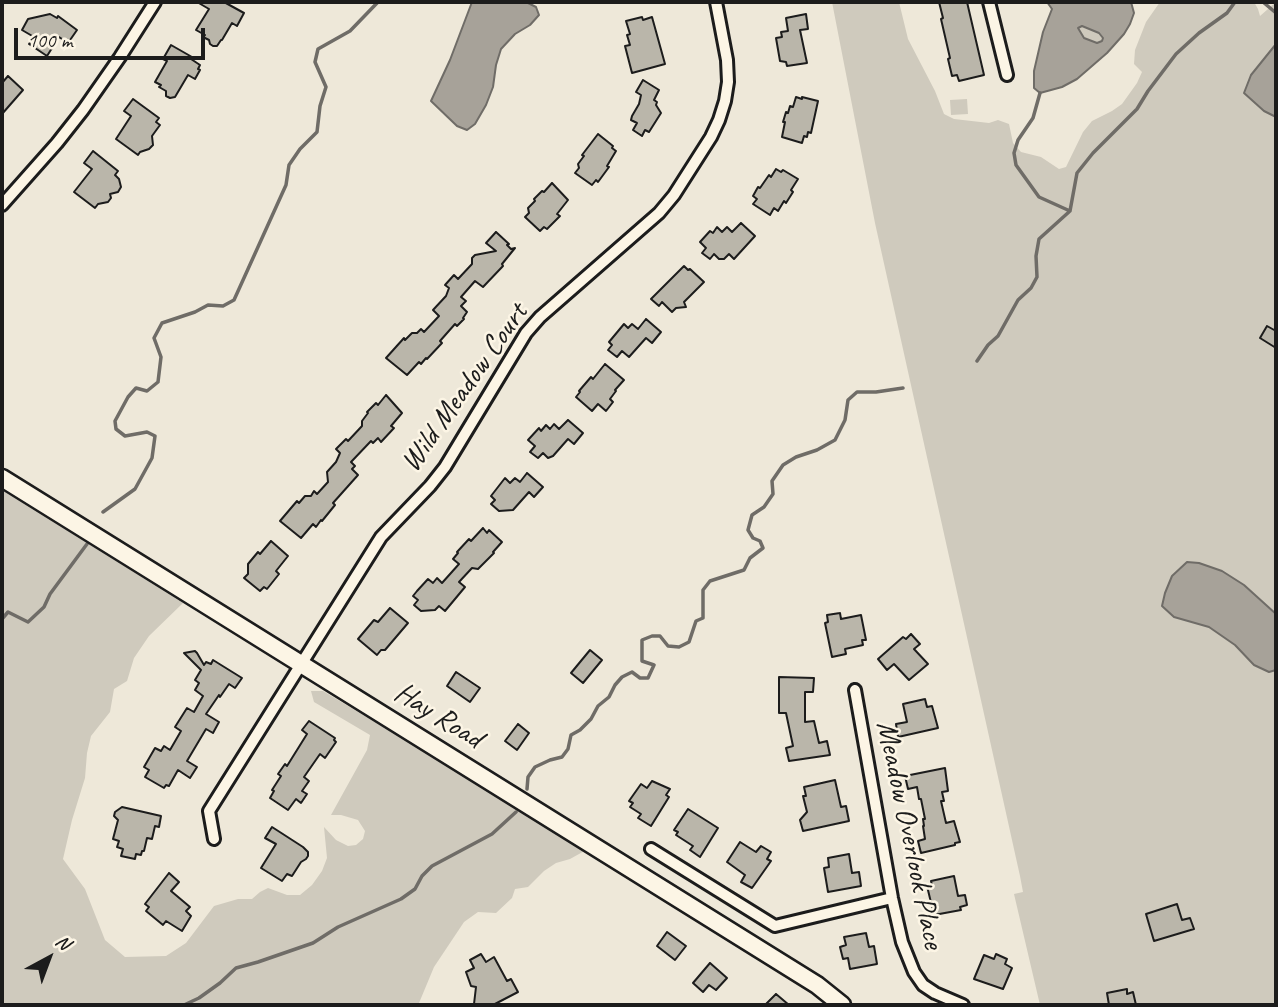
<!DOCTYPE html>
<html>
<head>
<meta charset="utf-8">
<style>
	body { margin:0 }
	#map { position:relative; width:1278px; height:1007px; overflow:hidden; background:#eee8d9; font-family:Caveat,sans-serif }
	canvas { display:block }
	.frame { position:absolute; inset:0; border:4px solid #1c1c1c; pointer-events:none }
	.north { position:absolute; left:14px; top:923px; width:70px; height:70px; -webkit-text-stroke:5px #fcf5e5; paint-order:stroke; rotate:41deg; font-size:19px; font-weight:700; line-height:28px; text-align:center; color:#1c1c1c }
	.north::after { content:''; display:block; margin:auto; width:24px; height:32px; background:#1c1c1c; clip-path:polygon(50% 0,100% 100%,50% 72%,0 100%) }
	.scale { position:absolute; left:14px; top:28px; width:191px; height:32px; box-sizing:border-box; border:4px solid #1c1c1c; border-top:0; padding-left:9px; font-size:21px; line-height:24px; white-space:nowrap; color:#1c1c1c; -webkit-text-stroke:5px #fcf5e5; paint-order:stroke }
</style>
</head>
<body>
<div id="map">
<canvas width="1278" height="1007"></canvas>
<div class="frame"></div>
<div class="north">N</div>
<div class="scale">100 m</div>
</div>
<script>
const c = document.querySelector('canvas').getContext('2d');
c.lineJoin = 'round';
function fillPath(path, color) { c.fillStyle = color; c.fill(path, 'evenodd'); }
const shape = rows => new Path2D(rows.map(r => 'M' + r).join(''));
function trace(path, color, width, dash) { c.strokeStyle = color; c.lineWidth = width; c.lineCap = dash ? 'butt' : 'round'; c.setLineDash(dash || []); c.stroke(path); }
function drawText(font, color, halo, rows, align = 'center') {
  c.font = font + ' Caveat,sans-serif'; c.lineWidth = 5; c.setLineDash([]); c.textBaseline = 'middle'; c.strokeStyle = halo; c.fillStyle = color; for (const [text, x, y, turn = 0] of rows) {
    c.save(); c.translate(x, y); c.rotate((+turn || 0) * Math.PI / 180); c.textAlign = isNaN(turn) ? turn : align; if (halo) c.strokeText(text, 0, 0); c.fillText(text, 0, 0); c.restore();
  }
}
fillPath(shape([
	[832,2,899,2,908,39,935,91,944,114,954,119,989,123,998,120,1009,124,1013,143,1021,152,1041,157,1059,169,1066,167,1083,132,1092,121,1112,111,1122,104,1137,83,1142,72,1134,64,1135,50,1146,22,1160,2,1254,2,1258,9,1260,16,1276,2,1276,614,1244,585,1222,571,1199,563,1187,563,1175,617,1209,627,1235,645,1254,665,1269,672,1276,670,1276,1005,1040,1005,1014,894,1023,892,1020,876,875,223],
	[1081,26,1099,33,1103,38,1102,41,1098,43,1084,38,1078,28],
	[967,99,968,114,951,115,950,100],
	[2,489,183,603,149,636,134,658,127,681,114,689,110,712,91,736,87,753,85,778,72,820,63,859,85,889,105,940,125,957,166,956,186,943,214,906,238,899,252,899,260,892,268,888,287,895,300,895,312,885,322,871,327,858,324,827,336,840,348,846,356,845,363,839,365,831,358,820,341,815,331,815,367,750,370,735,314,702,311,691,323,691,588,849,570,859,556,863,544,871,528,887,515,889,512,898,496,913,478,912,464,922,434,967,419,1003,421,1005,2,1005]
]), '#cfcabd');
const water = shape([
	[472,2,526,2,536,7,539,15,530,25,515,34,501,49,496,65,493,87,486,105,475,124,467,130,457,126,431,101,450,60,472,2],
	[1047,2,1131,2,1134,13,1130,24,1124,34,1107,53,1077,79,1062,87,1040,93,1034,88,1034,71,1043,32,1052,9,1047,2],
	[1082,26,1099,33,1103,38,1102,41,1097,43,1084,38,1078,28,1082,26],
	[1276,44,1276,117,1264,111,1244,93,1251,75,1276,44],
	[1187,562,1199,563,1222,571,1244,585,1276,614,1276,670,1269,672,1254,665,1235,645,1209,627,1174,617,1162,606,1165,593,1172,576,1187,562]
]);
fillPath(water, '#a7a299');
trace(water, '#6f6c67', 2);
trace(shape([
	[1263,2,1276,13],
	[1040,93,1033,118,1018,140,1014,153,1016,165,1039,197,1070,211],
	[977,361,988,345,998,336,1018,300,1031,288,1037,277,1036,256,1039,239,1070,211,1077,173,1093,153,1137,109,1148,91,1176,54,1199,33,1227,13,1235,2],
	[103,512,135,489,152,458,155,436,147,432,125,436,116,429,115,421,128,397,136,388,147,391,158,382,161,357,154,338,162,323,195,312,208,305,223,306,234,300,286,185,289,165,300,149,317,132,320,106,326,87,315,62,318,49,350,31,378,2],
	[2,619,8,612,28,622,44,607,50,594,87,544],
	[527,789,528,777,535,767,550,760,562,757,568,749,571,735,580,730,591,719,598,706,609,697,615,685,622,677,632,672,640,678,648,678,654,665,642,661,642,640,652,636,660,636,668,646,679,647,689,642,696,621,703,618,703,590,710,581,744,570,750,558,763,548,760,541,753,538,748,530,752,515,764,507,773,494,772,481,783,465,796,457,817,450,835,440,845,420,848,400,857,392,876,392,903,388],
	[184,1005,199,998,220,983,236,968,258,962,313,943,338,927,401,899,415,889,422,876,432,866,492,834,516,812]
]), '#6f6c67', 3.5);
const building = shape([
	[197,2,224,2,244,13,237,26,232,23,222,40,221,40,217,46,213,46,210,44,209,40,203,37,205,35,196,30,209,9,197,2],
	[939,2,967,2,984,75,959,81,957,75,952,76,948,59,950,58,941,19,943,18,939,2],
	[50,14,57,18,58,16,77,30,68,43,59,37,47,56,29,44,34,37,22,30,28,19,50,14],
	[806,14,808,29,800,30,807,63,787,66,786,62,780,61,776,38,782,37,781,32,788,31,786,18,806,14],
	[642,17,643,20,652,17,665,64,632,73,625,46,630,45,627,35,630,34,626,21,642,17],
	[171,45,192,57,191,59,200,65,198,69,200,70,195,79,188,75,175,97,170,98,166,96,166,91,159,87,161,85,155,82,167,61,163,59,171,45],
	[8,76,23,90,2,114,2,83,8,76],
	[643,80,659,90,654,100,657,102,656,105,661,113,649,132,645,130,642,136,633,130,637,123,631,120,632,116,639,104,641,95,636,92,643,80],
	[796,97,802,99,802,97,818,101,811,133,808,132,807,137,804,136,802,143,782,137,785,122,783,122,786,112,788,113,790,106,793,107,796,97],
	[133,99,159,118,156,122,160,125,152,136,153,145,149,149,140,152,138,155,116,139,131,116,124,111,133,99],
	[598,134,613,146,612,148,616,151,607,166,609,167,598,182,596,180,592,185,575,173,579,168,578,164,584,156,582,155,598,134],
	[93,151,118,171,115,175,119,179,121,187,118,192,110,194,111,198,108,202,98,204,95,208,74,192,92,169,84,163,93,151],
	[776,169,781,172,783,170,798,179,791,190,793,192,786,203,784,201,778,211,774,208,770,215,753,204,757,199,753,196,758,187,760,188,769,175,771,177,776,169],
	[552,183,568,200,557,214,560,216,547,229,544,227,540,231,525,217,529,213,528,208,535,201,534,199,542,191,544,192,552,183],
	[741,223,755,236,734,259,729,254,724,259,719,259,714,254,710,259,702,253,706,248,700,242,710,231,713,233,717,227,722,232,727,227,732,232,741,223],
	[496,232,509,244,507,245,511,249,515,248,502,264,503,266,483,287,475,281,461,297,466,301,461,306,467,312,463,318,464,319,457,326,455,324,440,341,442,343,427,359,426,358,421,364,419,362,407,375,386,358,404,338,405,340,412,333,417,333,421,329,424,332,439,316,433,310,446,296,449,288,445,285,454,275,458,279,472,264,472,258,475,255,496,251,486,243,496,232],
	[684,266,688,270,690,269,704,282,684,302,686,307,676,308,672,312,662,302,659,306,651,299,684,266],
	[646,319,661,332,652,343,646,338,629,357,622,351,617,357,608,350,612,345,609,342,624,324,628,328,632,324,638,329,646,319],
	[1267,326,1276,331,1276,348,1260,338,1267,326],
	[605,364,624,380,615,390,616,391,610,399,613,402,606,411,598,404,592,411,576,397,580,392,579,391,591,377,593,379,605,364],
	[386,395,402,413,391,426,394,428,381,442,378,438,373,443,371,441,351,462,355,466,352,469,358,475,333,503,335,505,322,521,321,520,316,527,313,524,301,538,280,521,297,501,299,503,305,496,311,496,314,491,317,494,328,482,327,472,336,462,340,453,336,449,346,439,348,441,362,426,362,421,368,413,367,412,376,403,378,405,386,395],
	[568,420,583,433,574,444,568,439,553,456,548,458,543,453,538,458,530,452,535,446,528,440,539,428,541,431,546,425,550,429,554,424,559,429,568,420],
	[527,473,543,487,534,497,529,492,513,510,499,511,491,504,495,500,491,496,505,478,510,483,515,478,520,482,527,473],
	[483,528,487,533,489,530,502,542,493,552,494,553,478,569,472,568,459,582,465,587,445,611,439,606,435,610,421,611,414,605,418,600,413,596,417,591,428,579,433,583,437,578,442,583,459,564,453,559,458,553,457,552,469,539,471,541,483,528],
	[271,541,288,556,276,571,279,574,267,589,264,587,260,591,244,578,248,574,248,564,258,552,260,554,271,541],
	[390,608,408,623,385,650,381,650,377,655,358,639,374,620,378,622,390,608],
	[840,613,841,619,861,615,866,640,862,640,863,645,845,649,846,654,832,657,825,623,828,622,827,615,840,613],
	[911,634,920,644,914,649,928,664,909,680,894,664,887,670,878,659,903,637,906,639,911,634],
	[590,650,602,660,583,683,571,673,590,650],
	[195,651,197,653,204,665,206,662,211,664,213,660,242,678,235,688,229,684,220,697,219,695,206,714,219,722,213,733,206,729,187,761,197,767,190,778,178,770,169,786,166,785,164,788,145,777,149,770,144,767,155,748,161,751,164,746,170,750,181,731,175,727,187,708,194,712,203,696,195,690,199,683,195,680,201,670,184,653,195,651],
	[456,672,480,688,470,702,447,686,456,672],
	[779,677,814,678,813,692,805,692,805,722,814,721,819,743,827,741,830,755,789,761,786,748,793,746,786,713,779,713,779,677],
	[925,699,927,707,932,706,938,728,898,737,896,724,907,722,903,704,925,699],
	[309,721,335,738,334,740,336,742,325,758,320,754,304,777,309,781,302,791,307,794,301,803,296,799,288,810,270,798,274,791,272,790,281,776,278,774,285,764,287,766,307,734,302,730,309,721],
	[518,724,529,733,517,750,505,741,518,724],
	[945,768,948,791,942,792,944,801,941,801,946,823,954,821,960,842,955,843,955,845,921,853,918,841,925,839,923,826,924,826,923,819,925,819,921,799,919,799,917,787,908,789,905,776,945,768],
	[835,780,841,807,846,806,849,821,803,831,800,820,807,812,803,796,806,796,804,787,835,780],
	[652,781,670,789,666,795,669,797,651,826,638,818,641,814,630,807,633,803,629,801,641,784,647,788,652,781],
	[122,807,161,816,159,827,155,826,152,839,147,838,144,851,142,851,141,855,136,854,135,859,121,856,123,849,117,847,119,841,113,839,118,820,114,816,115,812,122,807],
	[688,809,718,828,700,857,690,850,693,846,676,835,678,832,674,830,688,809],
	[272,827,303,847,308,852,308,856,306,859,301,862,292,876,287,874,282,881,261,868,276,844,265,838,272,827],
	[740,842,756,852,761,846,771,852,767,859,771,861,752,888,741,882,745,875,727,862,740,842],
	[849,854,852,873,859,872,861,886,828,892,824,868,829,867,828,858,849,854],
	[169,873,179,882,171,891,190,907,186,911,191,916,182,931,166,921,163,925,146,911,149,907,145,904,169,873],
	[954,876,958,896,965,895,967,905,960,907,961,910,934,915,927,886,932,885,931,881,954,876],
	[1177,904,1182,920,1190,918,1194,929,1154,941,1146,914,1177,904],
	[667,932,686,946,675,960,657,946,667,932],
	[866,933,869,947,874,946,877,964,850,969,848,958,843,959,840,947,846,945,844,937,866,933],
	[481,954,486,962,494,957,507,981,511,979,518,992,493,1005,474,1004,476,987,471,986,466,972,474,968,470,960,481,954],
	[996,954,1007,959,1005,964,1012,968,1003,989,974,979,984,955,994,959,996,954],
	[710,963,727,978,716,990,709,985,703,992,693,983,710,963],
	[1127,989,1127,994,1133,992,1136,1005,1109,1005,1107,993,1127,989],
	[776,994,789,1005,765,1005,776,994]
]);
fillPath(building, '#bab6aa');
trace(building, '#1c1c1c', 2);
const street = shape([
	[989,2,1007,75],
	[2,205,57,143,83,110,120,57,155,2],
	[855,690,892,898,902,942,914,972,923,985,935,993,963,1005],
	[214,839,209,811,381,537,430,486,445,467,526,333,540,317,659,213,674,195,711,137,719,120,725,101,728,82,727,60,716,2],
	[651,849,775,926,892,898]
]);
const secondary = shape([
	[2,478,817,985,842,1005]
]);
trace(street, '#1c1c1c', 16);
trace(secondary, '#1c1c1c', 21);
trace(street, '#fcf5e5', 10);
trace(secondary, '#fcf5e5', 16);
drawText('30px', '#1c1c1c', '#fcf5e5', [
	["Wild Meadow Court",465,388,-55],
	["Hay Road",438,716,32],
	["Meadow Overlook Place",909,835,78]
]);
</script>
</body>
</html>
